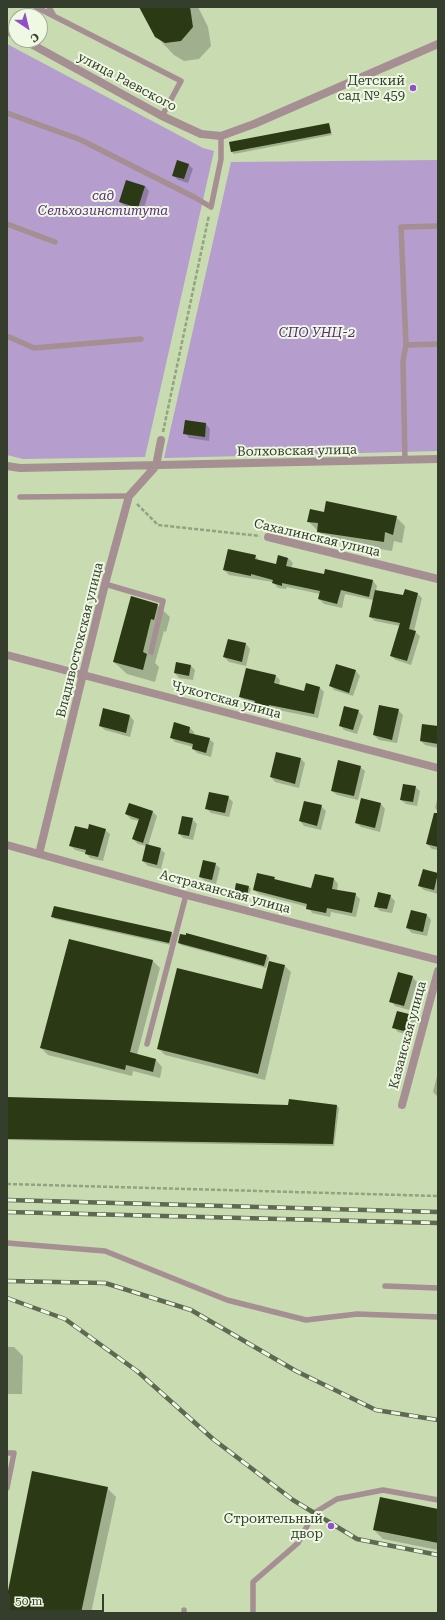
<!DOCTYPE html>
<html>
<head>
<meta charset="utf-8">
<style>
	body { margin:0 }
	#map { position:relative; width:445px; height:1620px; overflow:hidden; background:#c8dbb1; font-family:"Roboto Serif",serif }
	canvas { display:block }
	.frame { position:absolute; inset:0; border:8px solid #353d2c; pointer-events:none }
	.north { position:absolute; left:8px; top:8px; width:40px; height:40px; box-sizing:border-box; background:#eef8e3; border:1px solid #a4ad9a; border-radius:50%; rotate:145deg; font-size:11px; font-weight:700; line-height:16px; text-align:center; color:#353d2c }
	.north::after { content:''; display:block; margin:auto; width:14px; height:18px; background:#9150c5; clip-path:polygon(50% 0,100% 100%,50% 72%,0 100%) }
	.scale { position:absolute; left:8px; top:1594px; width:96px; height:18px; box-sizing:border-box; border:2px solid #353d2c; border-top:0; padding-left:5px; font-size:12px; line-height:14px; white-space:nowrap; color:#353d2c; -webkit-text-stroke:3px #eef8e3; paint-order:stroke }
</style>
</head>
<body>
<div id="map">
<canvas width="445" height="1620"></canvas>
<div class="frame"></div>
<div class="north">С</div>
<div class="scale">50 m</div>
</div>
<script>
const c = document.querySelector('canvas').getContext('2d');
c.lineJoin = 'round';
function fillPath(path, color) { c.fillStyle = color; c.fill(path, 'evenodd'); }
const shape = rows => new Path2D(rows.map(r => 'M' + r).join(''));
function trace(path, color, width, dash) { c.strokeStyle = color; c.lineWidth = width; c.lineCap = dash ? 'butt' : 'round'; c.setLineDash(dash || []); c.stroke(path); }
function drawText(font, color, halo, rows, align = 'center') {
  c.font = font + ' "Roboto Serif",serif'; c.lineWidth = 4; c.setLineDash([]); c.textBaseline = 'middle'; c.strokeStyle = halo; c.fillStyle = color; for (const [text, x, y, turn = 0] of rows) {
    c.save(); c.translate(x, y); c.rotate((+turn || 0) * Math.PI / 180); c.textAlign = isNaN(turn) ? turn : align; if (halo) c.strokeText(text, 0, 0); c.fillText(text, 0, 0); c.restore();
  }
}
fillPath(shape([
	[7,44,203,148,214,151,145,457,23,459,7,455],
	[438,160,438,451,164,458,231,162]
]), '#b59dcd');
fillPath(shape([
	[140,7,198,7,208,27,211,46,199,59,184,61,174,55,156,36],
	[328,124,330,126,332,135,234,154,232,152,231,143],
	[188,164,193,169,188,183,178,180,173,175],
	[145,186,149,191,143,212,125,206,120,202],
	[206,424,210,429,209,441,189,438,185,433],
	[325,513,396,517,405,526,402,543,394,541,392,551,327,540,308,521],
	[255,556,260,561,277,565,279,556,288,558,293,563,291,568,325,575,326,571,373,581,377,586,376,591,404,597,417,593,422,598,414,631,420,636,411,665,396,660,391,656,400,626,375,621,370,617,373,600,345,594,342,608,324,604,319,599,320,594,287,587,286,589,278,588,273,582,229,575,224,570],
	[157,605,170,617,166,632,164,631,155,663,159,667,155,682,127,674,114,662],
	[228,640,246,644,250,649,246,666,229,662,224,657],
	[191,666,195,670,193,680,179,678,175,673],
	[356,671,360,676,353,696,334,690,330,685],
	[276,676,280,680,279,685,305,692,307,685,320,688,324,692,318,718,273,709,272,716,259,713,254,708,255,704,245,702,241,697],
	[104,710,130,716,134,721,130,737,105,730,100,726],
	[398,710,403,715,397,743,379,740,374,735],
	[358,711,363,716,357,734,344,730,340,725],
	[175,724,190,728,194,732,194,735,209,739,214,743,211,757,197,753,193,749,193,747,175,742,171,737],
	[438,727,438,748,425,745,421,741],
	[301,759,305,763,299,788,275,782,271,777],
	[360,767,365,771,358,800,337,795,332,791],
	[415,787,420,791,417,806,406,804,401,800],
	[438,796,438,811,435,808],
	[228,797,233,802,229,817,211,813,206,808],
	[362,800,381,804,385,809,380,832,361,827,356,823],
	[130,804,153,812,157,816,148,846,160,849,165,853,161,869,148,866,143,861,146,846,138,844,133,839,139,821,131,819,126,814],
	[321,806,326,811,321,830,304,826,300,821],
	[192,819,197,824,193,840,183,838,179,833],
	[88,830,105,830,110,834,103,861,90,858,86,853,75,850,71,846],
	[438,832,438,850,432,849,427,844],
	[215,864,220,868,216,884,205,881,200,877],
	[424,870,438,874,438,894,424,890,419,886],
	[274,878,276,880,312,889,334,879,338,884,337,891,355,894,360,899,356,917,331,912,330,917,312,913,308,907,259,894,254,890],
	[249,887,251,889,248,898,237,895,235,893],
	[390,896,395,901,392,913,380,911,375,906],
	[427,915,431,920,427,936,412,933,407,928],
	[53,917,171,933,173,935,171,945,55,919],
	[187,935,267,956,269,958,266,968,181,945,179,943],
	[69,940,153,961,160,968,137,1055,156,1060,162,1067,160,1078,133,1071,132,1076,48,1055,41,1048],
	[285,966,291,972,265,1080,165,1055,158,1048,263,991],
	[412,977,417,982,409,1010,395,1006,391,1001],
	[412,1016,417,1021,413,1036,398,1032,394,1027],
	[438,1072,438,1097,433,1092],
	[7,1103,337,1106,339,1108,334,1146,7,1140],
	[7,1347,14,1347,23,1356,22,1394,7,1394],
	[107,1488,116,1497,91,1613,7,1613,7,1601],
	[438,1510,438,1550,383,1539,374,1530]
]), '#0003');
fillPath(shape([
	[139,7,190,7,193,27,181,41,165,43,155,37],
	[329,123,331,133,231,152,229,142],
	[177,160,189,164,184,179,172,176],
	[126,180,145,186,138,208,119,202],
	[185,420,206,423,205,437,183,434],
	[326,501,397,516,393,535,385,532,384,542,317,532,318,523,307,522,310,509,324,512],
	[228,549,256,555,255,559,276,564,278,555,288,558,286,566,324,574,325,569,373,580,369,597,341,590,337,604,318,599,320,591,282,583,282,586,272,583,273,580,251,574,251,576,223,570],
	[405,589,418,593,409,629,416,631,407,661,390,656,400,623,369,617,375,590,403,595],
	[131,596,158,604,154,620,151,619,143,652,147,654,143,670,113,662],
	[228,639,246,643,242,662,223,657],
	[176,662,191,665,189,676,174,673],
	[336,664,356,670,349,693,329,686],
	[246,668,276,675,274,683,304,691,306,683,320,687,314,714,269,705,267,712,253,709,255,701,239,697],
	[379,705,399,709,392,740,373,735],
	[344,706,359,710,353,730,339,726],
	[103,708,130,715,126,733,99,726],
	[174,722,190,727,189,733,210,738,206,753,192,749,193,744,170,738],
	[422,724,438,726,438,744,420,741],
	[276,752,301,758,295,784,270,777],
	[338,760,361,766,354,796,331,791],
	[403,784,416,786,413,802,400,800],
	[209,792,229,796,225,813,205,809],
	[361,798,381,803,375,828,355,823],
	[304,801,322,805,317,826,299,821],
	[129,803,153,811,143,843,132,839,139,819,125,814],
	[434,813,438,813,438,847,426,844],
	[182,816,193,818,189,836,178,834],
	[89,824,106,829,98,857,85,854,86,850,69,846,75,826,88,829],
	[146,844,161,848,157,865,142,861],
	[203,860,216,863,212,880,199,877],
	[423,869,438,873,434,890,418,886],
	[257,873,275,877,274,879,311,888,315,874,334,878,332,889,356,893,352,913,327,908,326,913,306,909,307,904,253,890],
	[236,883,249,886,247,896,234,894],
	[378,892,391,895,387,909,374,907],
	[54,906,172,932,169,943,51,917],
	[411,910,427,914,423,932,406,928],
	[186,933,267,955,264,966,178,943,180,934,186,935],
	[69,939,153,960,130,1052,156,1059,153,1072,126,1065,125,1070,40,1048],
	[269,961,285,965,258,1074,157,1049,177,968,262,989],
	[398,972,413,976,404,1006,389,1002],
	[397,1011,413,1015,408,1032,392,1028],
	[7,1097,288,1105,289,1099,337,1105,333,1144,7,1139],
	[32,1471,108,1487,81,1613,7,1613,7,1596],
	[380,1497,438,1509,438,1543,373,1530]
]), '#2b3915');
trace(shape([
	[163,432,209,215],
	[137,504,158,525,260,536],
	[7,1184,438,1196]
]), '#93a281', 2.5, [4, 2]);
trace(shape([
	[36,7,181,81,162,116],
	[49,7,54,16],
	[7,113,81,140,194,197,211,207,221,159,221,136],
	[7,224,55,242],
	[7,336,34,348,141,339],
	[406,345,438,344],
	[405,460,403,361,406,345,401,227,438,226],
	[20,497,129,496],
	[105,584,163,601,151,652],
	[147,1044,186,895],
	[7,1243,105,1251,227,1300,306,1320,357,1314,438,1317],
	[385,1286,438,1288],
	[7,1453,14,1453,7,1488],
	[184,1610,184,1613],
	[253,1613,253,1582,298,1543,314,1513,337,1499,383,1490,438,1500]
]), '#a58f92', 5.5);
trace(shape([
	[7,31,16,35],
	[24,40,162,116,201,134,221,136,254,124,438,44],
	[7,466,20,468,438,459],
	[268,537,438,579],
	[7,655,438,768],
	[7,845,186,895,438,960],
	[39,854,105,584,129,496,156,466,161,440],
	[402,1105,438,971]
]), '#a58f92', 8);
const rail = shape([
	[7,1200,438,1212],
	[7,1212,438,1223],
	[7,1281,105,1283,191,1310,296,1371,376,1410,438,1420],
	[7,1298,65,1319,137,1371,213,1439,293,1500,357,1539,438,1555]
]);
trace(rail, '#5e6951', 4.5);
trace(rail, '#eef8e3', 3, [9]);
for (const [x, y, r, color] of [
	[413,88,4,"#9150c5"],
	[331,1526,4,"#9150c5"]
]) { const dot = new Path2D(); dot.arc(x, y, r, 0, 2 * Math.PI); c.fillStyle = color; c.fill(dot); trace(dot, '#eef8e3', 1.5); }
drawText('13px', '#353d2c', '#eef8e3', [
	["Детский",405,81],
	["сад № 459",405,96],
	["Строительный",323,1519],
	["двор",323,1534]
], 'right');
drawText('13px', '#353d2c', '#eef8e3', [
	["улица Раевского",127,82,28],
	["Волховская улица",297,451,-1],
	["Сахалинская улица",317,538,13],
	["Владивостокская улица",80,640,-76],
	["Чукотская улица",226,700,15],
	["Астраханская улица",225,892,15],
	["Казанская улица",408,1035,-75]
]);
drawText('italic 13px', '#592a7e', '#eef8e3', [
	["сад",103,196],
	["Сельхозинститута",103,211],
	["СПО УНЦ-2",317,333]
]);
</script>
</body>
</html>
